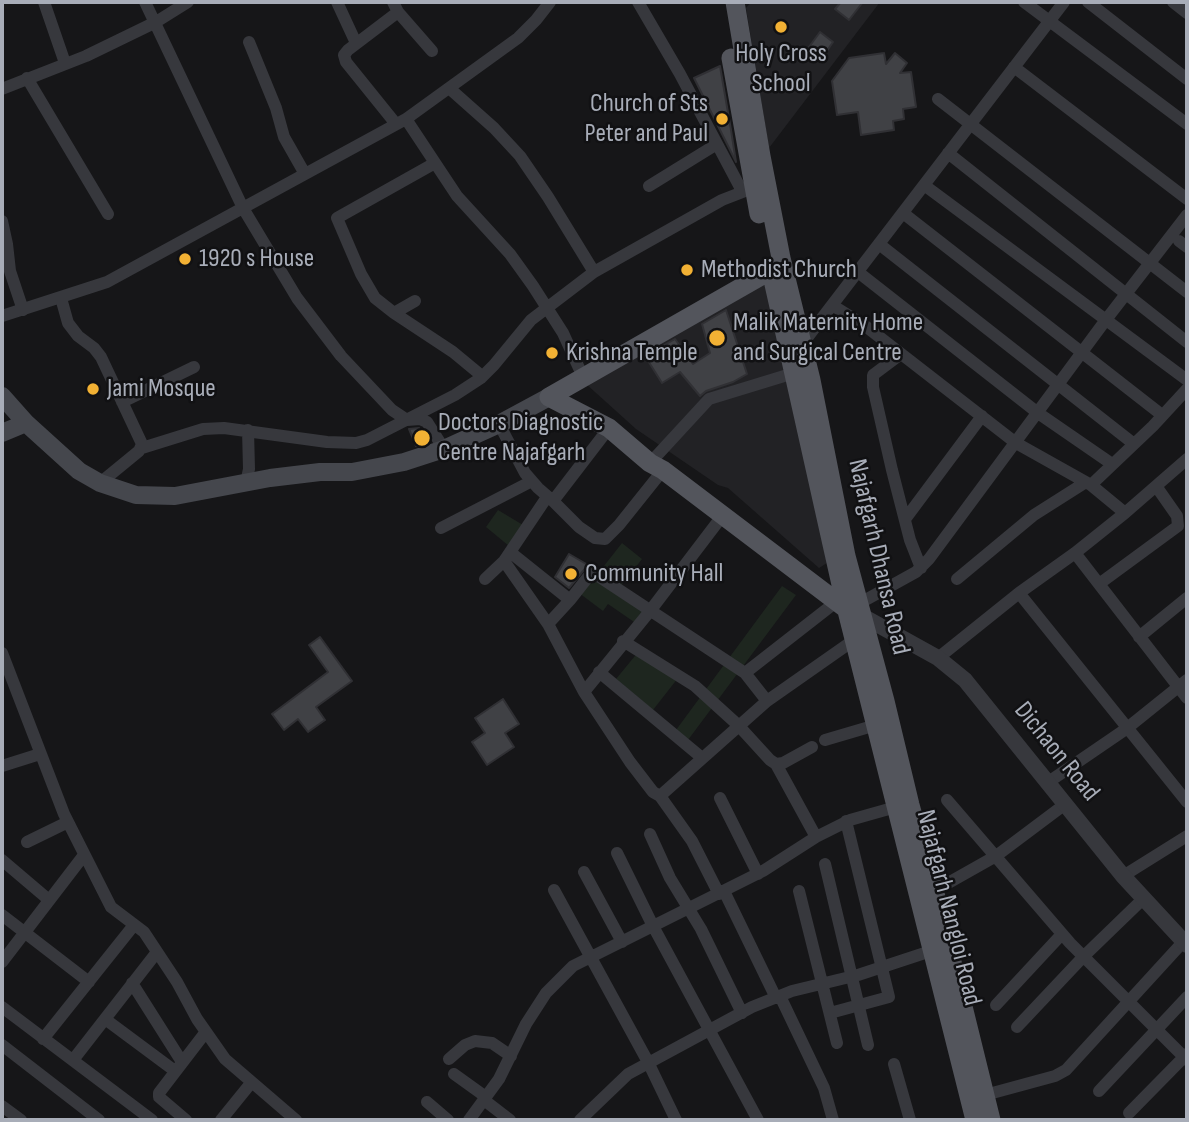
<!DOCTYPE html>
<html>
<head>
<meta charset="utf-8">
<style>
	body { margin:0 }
	#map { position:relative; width:1189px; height:1122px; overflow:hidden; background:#161618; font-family:"Sofia Sans Condensed",sans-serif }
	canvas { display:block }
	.frame { position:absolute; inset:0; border:4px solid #a8adb8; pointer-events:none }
</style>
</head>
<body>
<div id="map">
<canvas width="1189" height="1122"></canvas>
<div class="frame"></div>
</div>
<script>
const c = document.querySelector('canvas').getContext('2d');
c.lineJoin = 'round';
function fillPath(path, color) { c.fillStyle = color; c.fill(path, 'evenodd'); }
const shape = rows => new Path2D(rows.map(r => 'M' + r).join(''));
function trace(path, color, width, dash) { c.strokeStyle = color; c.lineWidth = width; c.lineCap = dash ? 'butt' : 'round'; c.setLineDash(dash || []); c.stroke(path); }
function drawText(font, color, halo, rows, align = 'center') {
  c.font = font + ' "Sofia Sans Condensed",sans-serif'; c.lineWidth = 5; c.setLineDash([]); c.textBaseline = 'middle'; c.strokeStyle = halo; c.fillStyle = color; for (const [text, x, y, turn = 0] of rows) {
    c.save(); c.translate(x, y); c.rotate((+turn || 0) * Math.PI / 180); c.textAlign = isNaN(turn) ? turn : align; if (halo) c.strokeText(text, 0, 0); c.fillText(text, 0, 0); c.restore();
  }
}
fillPath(shape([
	[751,2,880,2,769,148,746,8],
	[768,280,827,563,819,568,728,488,718,485,636,429,585,383]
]), '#222225');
fillPath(shape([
	[498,510,523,525,509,546,486,527],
	[622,543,642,559,621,586,600,571],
	[593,578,645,612,637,624,608,604,603,611,579,593],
	[782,586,796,595,688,740,676,730],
	[639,651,678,678,653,710,616,679]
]), '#1e261f');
const building = shape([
	[841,2,863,2,849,20,835,9,841,2],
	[820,32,833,42,820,61,806,51,820,32],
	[884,53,886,64,895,53,907,63,900,73,911,72,916,107,903,109,904,119,893,121,894,130,861,135,858,112,837,115,832,81,849,58,884,53],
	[720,66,731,130,736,162,694,78,720,66],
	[726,310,747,374,733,382,706,391,700,396,680,372,662,383,645,356,675,339,693,364,710,353,702,324,726,310],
	[419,428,429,442,416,446,409,429,419,428],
	[569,554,588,565,569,588,555,577,569,554],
	[320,637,352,681,316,707,325,720,308,732,298,719,284,730,272,714,328,672,309,645,320,637],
	[503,699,519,724,505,733,514,747,487,765,472,742,485,733,475,718,503,699]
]);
fillPath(building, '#404145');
trace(building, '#303034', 2);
trace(shape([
	[44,2,65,63],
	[145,2,243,208,297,298,341,356,392,410,407,420,420,419,427,422,444,449],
	[337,2,356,43],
	[393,2,398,12,348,50,344,55,346,62,396,124],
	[638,2,680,74,742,191],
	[1024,2,1187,124],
	[1088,2,1187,79],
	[1173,2,1187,13],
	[398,12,432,51],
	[249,42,276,108,284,137,305,174],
	[1014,67,1187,199],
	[27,78,108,214],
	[449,88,494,128,520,156,548,197,594,272],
	[2,89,86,56,156,22,188,2],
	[938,99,1187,292],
	[406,119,457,196,510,254,533,286,563,333,584,379],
	[948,153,1187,342],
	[924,185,1187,380],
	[649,186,717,144],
	[903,213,1162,415],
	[2,221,7,244,10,271,23,310],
	[1179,241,1187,247],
	[879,244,1134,444],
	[858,272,1038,413,1112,464],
	[61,298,68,323,78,336,94,348,101,357,142,444,139,451,100,483],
	[415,301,394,313,375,298,361,274,337,218,435,163],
	[832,305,864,325,1016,443,1091,485,1125,513],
	[394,313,453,352,482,376],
	[2,316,107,282,406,119,518,38,536,20,550,2],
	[803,343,1064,2],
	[901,354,873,375,873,387,892,470,910,540,921,568],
	[122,402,194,367],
	[499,424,525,473,538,488,553,501,609,428],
	[142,448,203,429,224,428,327,442,356,443,367,440,455,395,481,378,494,365,531,320,594,272,722,200,753,188],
	[650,463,709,399,794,373],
	[246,483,249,469,248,430],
	[1091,485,1153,426,1187,389],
	[553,501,579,527,595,538,605,539,619,525,663,470],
	[906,518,982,416],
	[441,528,532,481],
	[510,552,570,600,548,624],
	[1075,553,1187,698],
	[504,561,548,624,584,692,630,762,653,792,660,796,767,701,854,640],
	[485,579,504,561,547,497],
	[957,579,1034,515,1086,482],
	[1099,584,1178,526,1177,516,1156,486],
	[1019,593,1187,802],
	[570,600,592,572,745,673,767,701],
	[860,603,916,572,929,559,1105,321,1187,215],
	[1139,637,1187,598],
	[623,641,695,686,738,725,770,760,776,764,783,763,812,747],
	[2,653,64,814,111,907,144,932,177,982,197,1019,225,1059,296,1120],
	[938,658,1019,593,1075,553,1125,513,1187,459],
	[599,672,701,757],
	[745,673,836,602],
	[584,692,650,611,723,515],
	[825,740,876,725],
	[776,764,816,837],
	[2,766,40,754],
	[1047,783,1126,729,1187,680],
	[660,796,692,841,719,894],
	[720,798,758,874],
	[947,800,1070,943,1187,1060],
	[650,834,670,878,701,929,742,1013],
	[27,842,68,822],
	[617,853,653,926,758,1120],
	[2,860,49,900],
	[825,864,868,1045],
	[584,872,622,942],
	[1123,876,1187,836],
	[554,890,648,1062,676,1120],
	[724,891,776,998],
	[799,891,837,1043],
	[934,891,996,856,1064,805],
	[2,915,89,982],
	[2,962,84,855],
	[132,983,182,1062],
	[780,996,824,1088,833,1120],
	[996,1005,1062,934],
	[2,1007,152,1120],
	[830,1013,889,997,846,821],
	[105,1019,175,1071],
	[1017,1027,1083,957,1144,898],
	[43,1039,134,925],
	[2,1045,99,1120],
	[449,1059,465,1045,475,1041,492,1043,511,1056],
	[73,1060,157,952],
	[894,1064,910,1120],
	[454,1074,486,1097],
	[1099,1091,1187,997],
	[985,1095,1055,1076,1066,1070,1184,941],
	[484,1100,510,1120],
	[427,1102,448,1120],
	[2,1106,21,1120],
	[1129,1113,1187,1054],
	[186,1120,159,1097,159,1093,205,1033],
	[221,1120,251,1083],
	[469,1120,499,1079,526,1024,546,993,573,966,763,871,816,837,850,820,896,807],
	[580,1120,628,1074,752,1007,792,991,858,975,937,949]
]), '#37383d', 12);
trace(shape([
	[864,617,938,658,965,680,1123,876,1187,945]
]), '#37383d', 16);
trace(shape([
	[2,396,26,423,79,471,100,483,136,495,175,496,270,478,320,472,352,472,404,462,444,449,499,424,549,397],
	[2,433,26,423]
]), '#45474d', 18);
trace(shape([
	[735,2,761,156,781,258,811,380,846,556,885,701,910,805,937,901,991,1120],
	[731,58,759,214],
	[771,271,846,607,975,1120],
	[549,397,609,428,650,463,663,470,849,611],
	[549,397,782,264]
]), '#53555c', 19);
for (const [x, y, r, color] of [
	[781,27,7,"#f2b134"],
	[722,119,7,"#f2b134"],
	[185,259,7,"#f2b134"],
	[687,270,7,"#f2b134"],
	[717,338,9,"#f2b134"],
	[552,353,7,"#f2b134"],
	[93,389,7,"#f2b134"],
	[422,438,9,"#f2b134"],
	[571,574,7,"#f2b134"]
]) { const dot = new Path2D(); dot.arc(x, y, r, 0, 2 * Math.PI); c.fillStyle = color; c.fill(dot); trace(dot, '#111113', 2.5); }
drawText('26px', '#a8adb8', '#111113', [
	["Holy Cross",781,54,"center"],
	["School",781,84,"center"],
	["Church of Sts",708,104,"right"],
	["Peter and Paul",708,134,"right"],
	["1920 s House",199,259],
	["Methodist Church",701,270],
	["Malik Maternity Home",733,323],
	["and Surgical Centre",733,353],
	["Krishna Temple",566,353],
	["Jami Mosque",107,389],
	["Doctors Diagnostic",438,423],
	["Centre Najafgarh",438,453],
	["Community Hall",585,574]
], 'left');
drawText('26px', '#a8adb8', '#111113', [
	["Najafgarh Dhansa Road",878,557,77],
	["Dichaon Road",1056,752,51],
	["Najafgarh Nangloi Road",948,908,76]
]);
</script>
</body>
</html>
